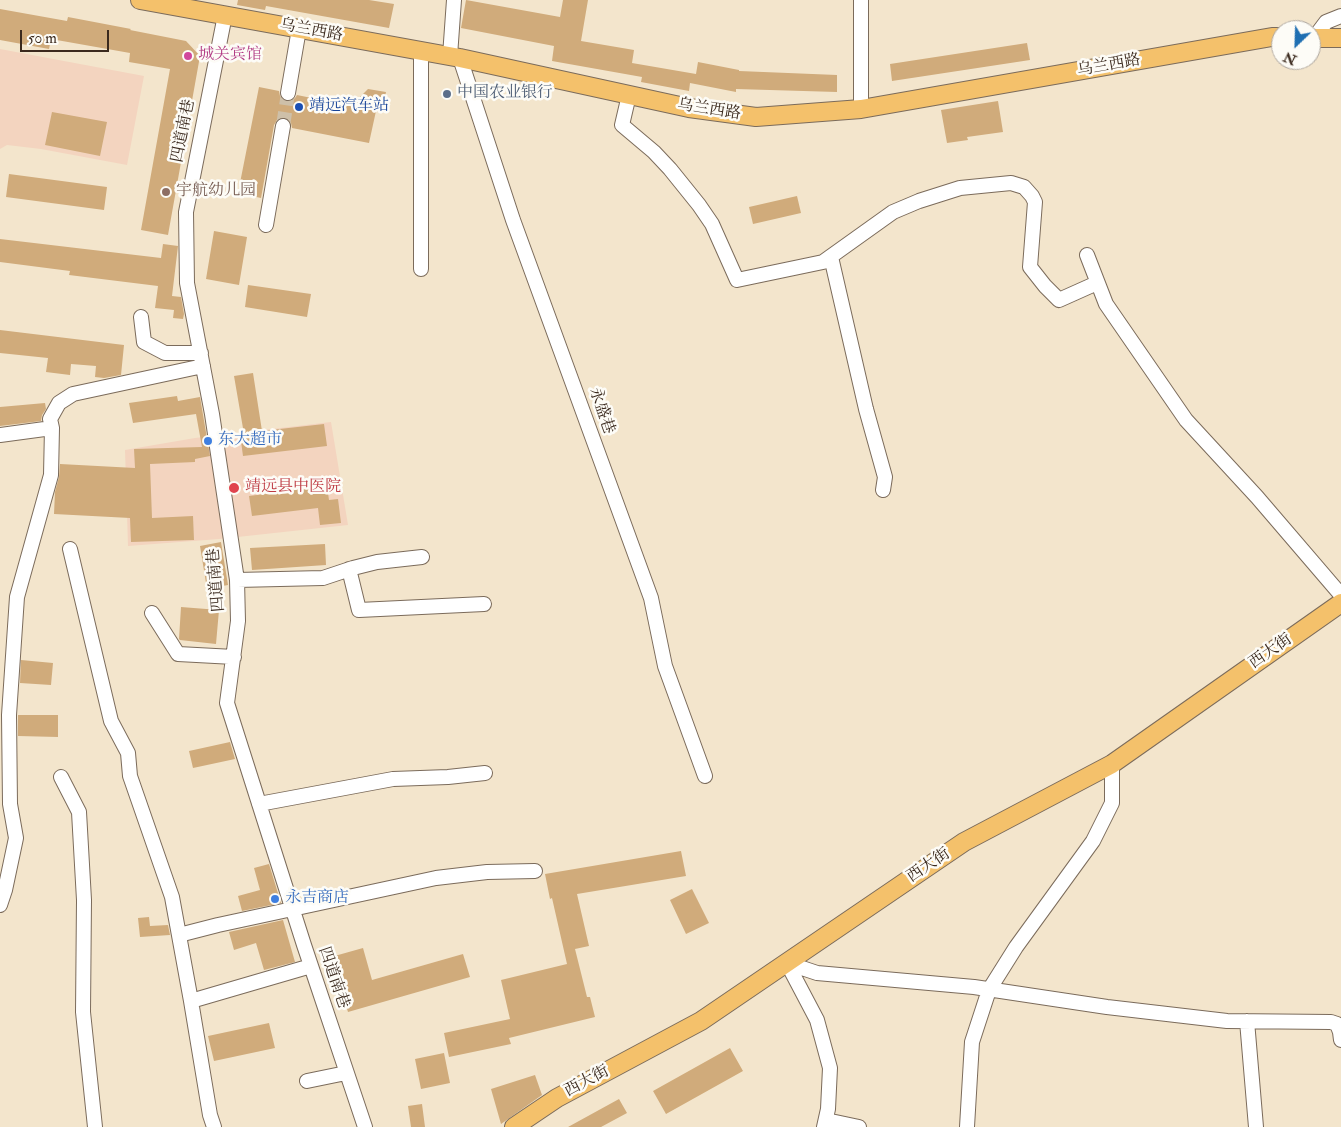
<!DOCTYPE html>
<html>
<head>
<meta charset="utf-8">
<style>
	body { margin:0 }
	#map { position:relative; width:1341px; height:1127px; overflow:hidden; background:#f3e5cc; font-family:"IM FELL Double Pica",serif }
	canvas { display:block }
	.north { position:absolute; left:1271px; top:20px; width:50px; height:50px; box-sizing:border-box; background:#fdfcf7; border:1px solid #afa8a0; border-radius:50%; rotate:204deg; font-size:14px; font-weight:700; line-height:20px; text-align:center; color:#3b2a1e }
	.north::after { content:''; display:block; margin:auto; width:18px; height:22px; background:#1f6fb2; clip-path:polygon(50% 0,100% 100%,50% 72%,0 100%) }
	.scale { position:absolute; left:20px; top:30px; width:89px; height:22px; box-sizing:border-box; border:2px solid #3b2a1e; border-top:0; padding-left:6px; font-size:15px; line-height:18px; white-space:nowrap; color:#3b2a1e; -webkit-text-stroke:4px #fdfcf7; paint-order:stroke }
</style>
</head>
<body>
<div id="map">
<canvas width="1341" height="1127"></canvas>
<div class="north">N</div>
<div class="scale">50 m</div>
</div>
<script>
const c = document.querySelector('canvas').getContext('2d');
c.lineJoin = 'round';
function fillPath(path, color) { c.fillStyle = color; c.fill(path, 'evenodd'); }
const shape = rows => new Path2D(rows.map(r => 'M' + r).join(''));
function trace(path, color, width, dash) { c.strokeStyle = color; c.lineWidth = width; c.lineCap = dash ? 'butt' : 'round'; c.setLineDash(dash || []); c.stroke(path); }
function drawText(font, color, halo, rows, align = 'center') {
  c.font = font + ' "IM FELL Double Pica","Noto Serif SC",serif'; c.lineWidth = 5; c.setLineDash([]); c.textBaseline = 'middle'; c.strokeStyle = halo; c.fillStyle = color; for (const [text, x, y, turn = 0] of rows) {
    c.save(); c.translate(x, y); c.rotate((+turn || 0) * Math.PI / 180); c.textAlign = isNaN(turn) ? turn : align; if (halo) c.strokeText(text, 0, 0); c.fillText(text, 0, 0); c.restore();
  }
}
fillPath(shape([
	[0,49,144,76,127,165,41,149,7,145,0,149],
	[331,422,348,525,219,539,128,546,125,450,195,438]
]), '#f3d4bf');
fillPath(shape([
	[238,0,369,0,394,4,389,28,266,6,265,10,237,5],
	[466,0,560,17,563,0,588,0,581,41,634,50,632,63,696,74,698,62,739,70,739,71,837,75,837,92,736,89,736,92,690,83,689,91,641,82,642,77,552,61,554,46,461,28],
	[0,9,67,21,68,17,131,29,130,30,186,41,200,56,168,235,141,230,170,69,129,62,130,53,51,39,49,49,0,40],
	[1027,43,1030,60,892,81,890,64],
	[259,87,279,91,280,96,286,101,291,101,295,98,297,95,351,106,368,89,386,92,382,112,376,111,369,143,292,128,291,123,285,118,280,118,277,120,274,125,261,198,238,193],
	[998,101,1003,132,967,137,968,140,947,143,941,110],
	[52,112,107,122,100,156,45,145],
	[9,174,107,187,104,210,6,197],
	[797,196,801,213,753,224,749,207],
	[214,231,247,237,239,285,206,279],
	[0,239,161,258,163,244,178,246,172,296,181,297,184,314,183,319,173,318,174,310,155,308,158,286,69,275,70,271,0,262],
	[248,285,311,294,307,317,245,307],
	[0,330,124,345,121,375,104,378,95,377,96,366,71,364,70,375,46,372,48,358,0,353],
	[253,373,262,431,324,424,327,446,243,456,240,434,244,434,234,376],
	[177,396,178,401,200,397,210,456,195,459,195,462,150,464,152,518,193,516,194,540,131,542,130,518,54,514,55,492,59,477,60,464,135,468,134,449,202,447,196,414,133,423,129,403],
	[45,403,46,409,42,415,41,421,0,426,0,407],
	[327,486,329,500,338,499,341,523,320,525,318,508,252,516,249,496],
	[221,542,228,585,207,589,200,546],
	[325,544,326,565,252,570,250,548],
	[181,607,219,610,216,644,180,640,179,639],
	[21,660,53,663,51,685,20,683],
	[18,715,58,715,58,737,18,736],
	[230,742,235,759,193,768,189,751],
	[681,851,686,876,577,894,589,946,575,949,587,997,590,997,595,1017,509,1038,511,1044,449,1057,444,1033,510,1019,501,980,567,964,552,898,550,899,545,874],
	[269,864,281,903,242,911,238,896,260,890,254,868],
	[692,889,709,923,686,934,670,900],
	[149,917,150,926,168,925,170,935,140,937,138,918],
	[283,920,295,962,264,970,256,943,234,950,229,932],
	[363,948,372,980,463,954,470,977,348,1012,331,957],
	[269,1023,275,1048,214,1061,208,1036],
	[730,1048,743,1071,666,1114,653,1091],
	[444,1053,450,1083,421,1089,415,1059],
	[535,1075,542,1095,501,1124,491,1089],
	[619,1099,627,1113,601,1127,568,1127],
	[422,1104,425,1127,411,1127,408,1106]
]), '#d0ab7b');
trace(shape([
	[283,126,288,93]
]), '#cec0a9', 14, [14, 7]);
const minor = shape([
	[225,15,186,212,187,283,212,414,237,580,238,621,227,703,304,945,365,1127],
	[1314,38,1326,22,1341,16],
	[421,51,421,269],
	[450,56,454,0],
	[460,58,513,220,651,598,665,666,705,776],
	[288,93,299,29],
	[629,95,622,125,654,152,670,169,699,205,712,224,737,280,823,262,893,212,919,201,960,188,1011,183,1024,187,1032,196,1035,202,1030,267,1045,286,1059,300,1097,283],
	[861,109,861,0],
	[266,225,283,126],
	[1087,255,1106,304,1186,420,1257,497,1341,595],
	[831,257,866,409,885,477,883,490],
	[141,317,144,342,165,353,201,353],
	[0,435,52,428],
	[70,549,111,721,128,753,130,776,172,897,191,1001,210,1115,214,1127],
	[349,569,359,610,484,604],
	[237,580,323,578,353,568,377,562,422,557],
	[152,613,178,654,234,657],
	[61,777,79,812,84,900,83,1012,95,1127],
	[259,804,393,779,448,777,485,773],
	[0,905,5,890,16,838,10,804,9,715,17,597,51,475,52,428,50,419,59,403,73,394,203,366],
	[179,935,218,925,436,878,487,872,535,871],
	[787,963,817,973,974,987,1107,1007,1227,1021,1331,1022,1337,1024,1340,1032,1341,1040],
	[787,963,817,1020,830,1068,828,1109,824,1127],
	[191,1001,311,966],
	[1247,1021,1256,1127],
	[307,1081,346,1073],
	[826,1120,859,1127],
	[967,1127,972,1042,989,990,1016,947,1093,841,1112,803,1112,764]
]);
const major = shape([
	[140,0,460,58,689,108,756,117,861,109,1272,37,1281,37],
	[1311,38,1341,38],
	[514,1127,557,1098,701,1021,964,842,1112,764,1341,603]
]);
trace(minor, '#7b6b5b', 16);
trace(major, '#7b6b5b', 20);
trace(minor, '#fff', 14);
trace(major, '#f4c16b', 18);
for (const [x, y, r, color] of [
	[188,56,5,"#d1479c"],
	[447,94,5,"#5c6f8a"],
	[299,107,5,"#1a4fb4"],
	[166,192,5,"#8d6e63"],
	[208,441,5,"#3f7fe0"],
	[234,488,6,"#e0444e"],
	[275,899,5,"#3f7fe0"]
]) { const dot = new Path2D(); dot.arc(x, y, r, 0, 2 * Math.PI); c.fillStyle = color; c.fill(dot); trace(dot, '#fdfcf7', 2); }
drawText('16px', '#3b2a1e', '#fdfcf7', [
	["乌兰西路",311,31,10],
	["乌兰西路",1109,66,-10],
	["乌兰西路",709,110,9],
	["四道南巷",184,131,-79],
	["永盛巷",601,411,71],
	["四道南巷",217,580,-95],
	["西大街",1271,652,-35],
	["西大街",929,866,-34],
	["四道南巷",333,978,71],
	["西大街",587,1082,-28]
]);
drawText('16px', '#b23c85', '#fdfcf7', [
	["城关宾馆",198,56]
], 'left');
drawText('16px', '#4e5e75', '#fdfcf7', [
	["中国农业银行",457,94]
], 'left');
drawText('16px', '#164399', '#fdfcf7', [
	["靖远汽车站",309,107]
], 'left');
drawText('16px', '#785e54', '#fdfcf7', [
	["宇航幼儿园",176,192]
], 'left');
drawText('16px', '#366cbe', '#fdfcf7', [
	["东大超市",218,441],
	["永吉商店",285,899]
], 'left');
drawText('16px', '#be3a42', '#fdfcf7', [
	["靖远县中医院",245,488]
], 'left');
</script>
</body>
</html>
